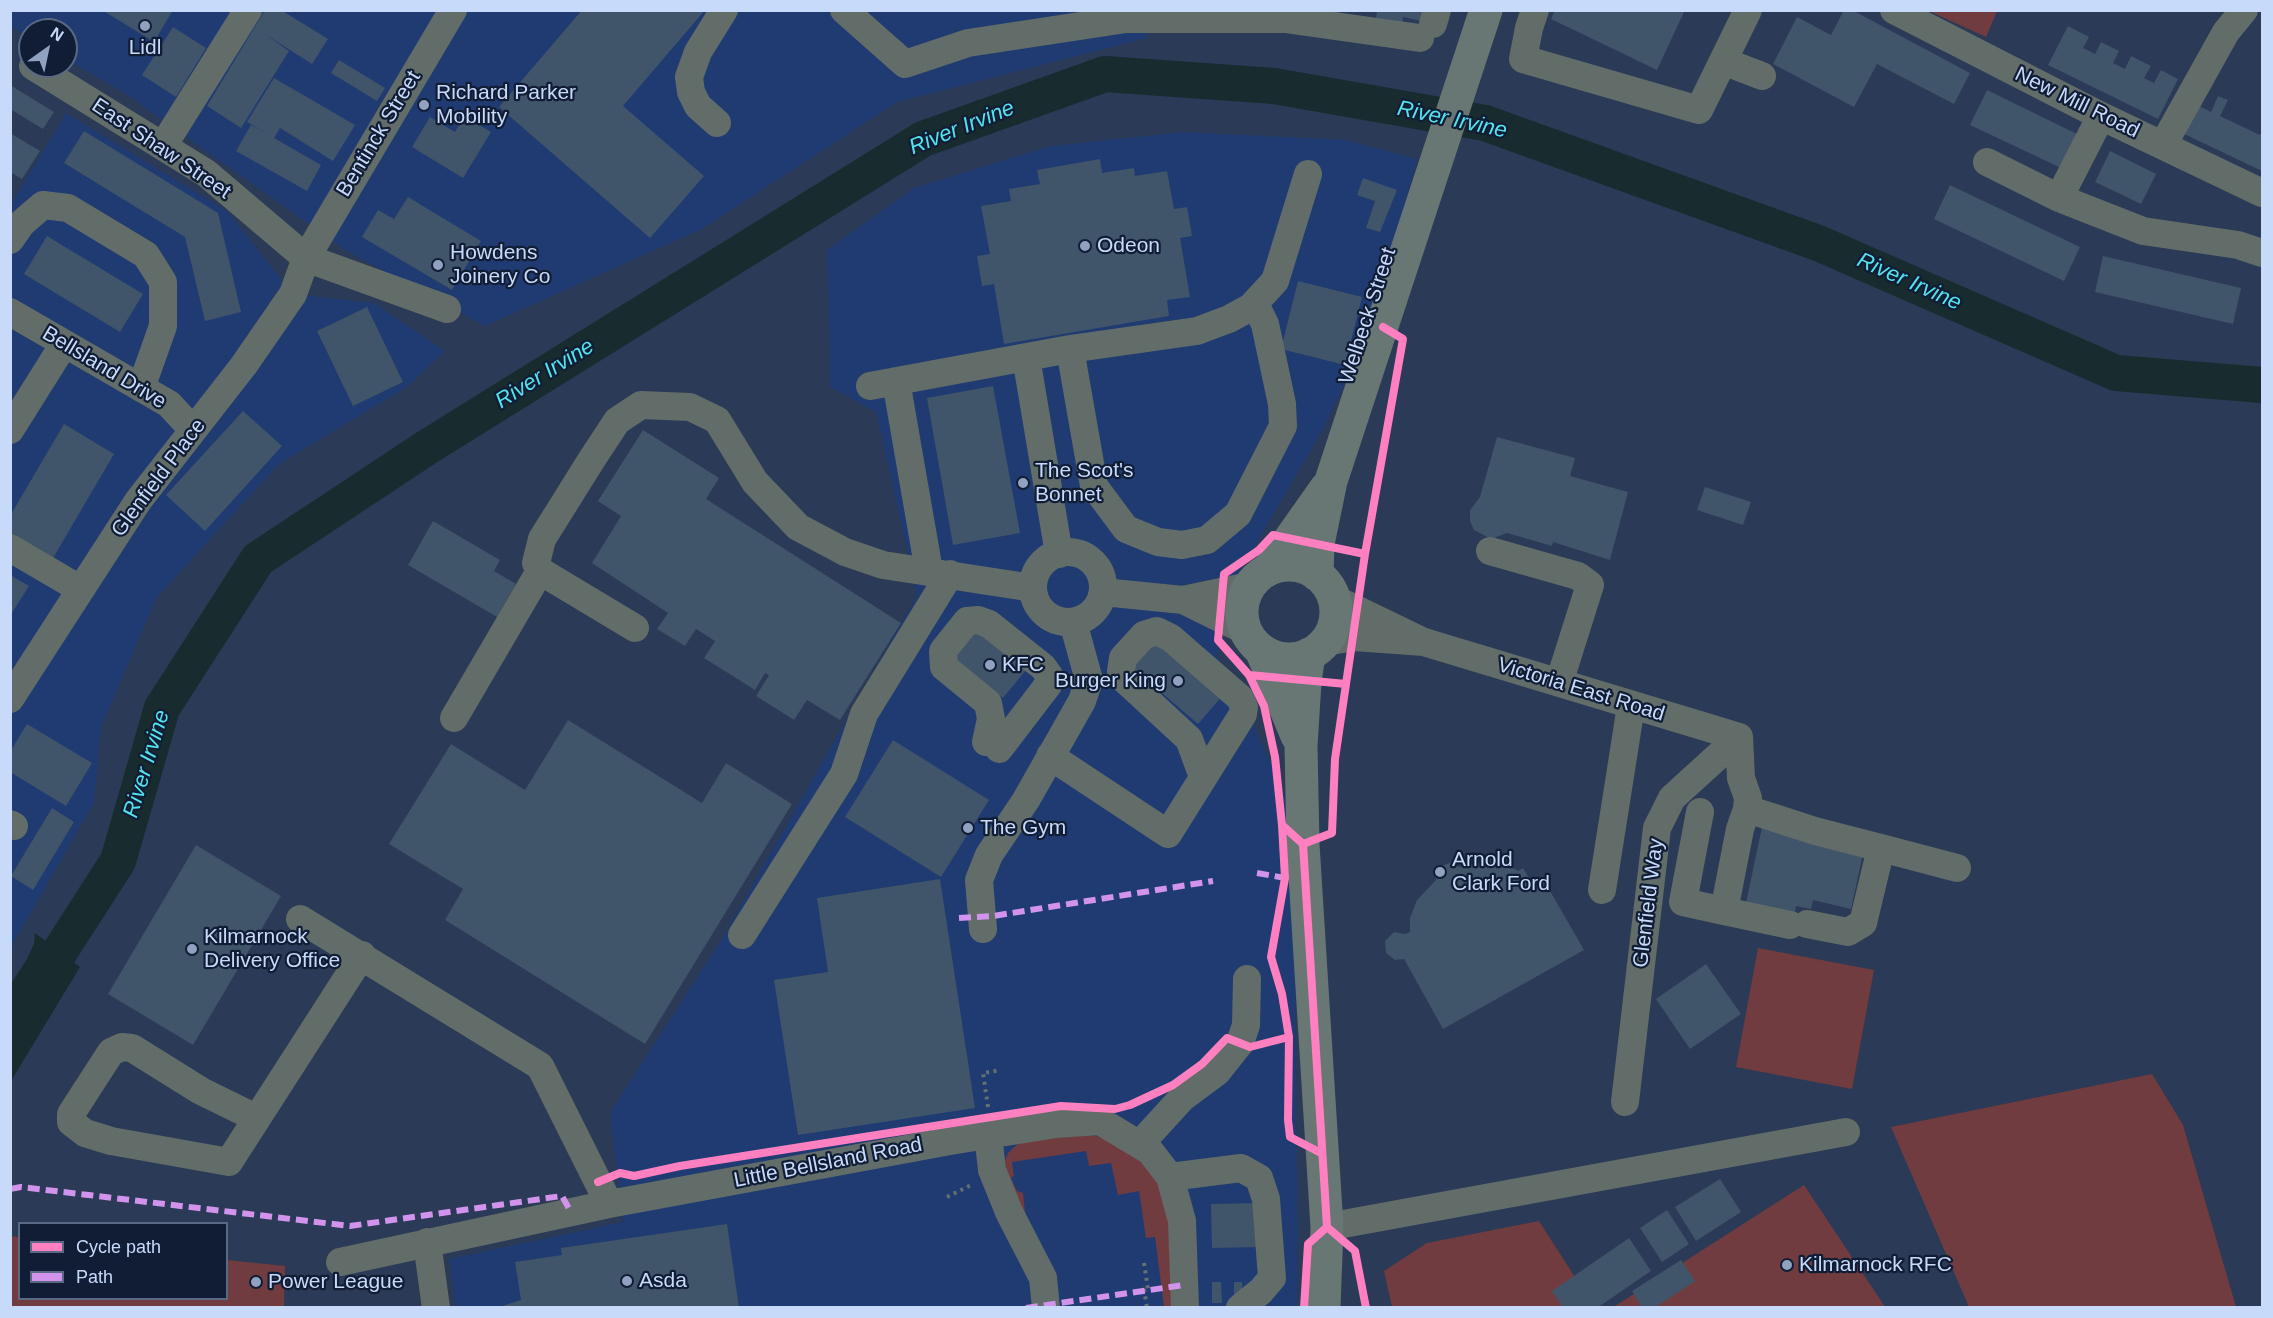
<!DOCTYPE html>
<html>
<head>
<meta charset="utf-8">
<style>
	body { margin:0 }
	#map { position:relative; width:2273px; height:1318px; overflow:hidden; background:#2b3a56; font-family:Helvetica,sans-serif }
	canvas { display:block }
	.frame { position:absolute; inset:0; border:12px solid #c8dafa; pointer-events:none }
	.legend { position:absolute; left:18px; top:1222px; width:210px; height:78px; box-sizing:border-box; background:#111d35; border:2px solid #5a6984; margin:0; padding:8px 10px; list-style:none; font-size:18px; color:#c8dafa }
	.legend li { display:flex; align-items:center; gap:12px; height:30px }
	.legend b { width:30px; border:2px solid #5a6984 }
	.north { position:absolute; left:18px; top:18px; width:60px; height:60px; box-sizing:border-box; background:#111d35; border:2px solid #5a6984; border-radius:50%; rotate:33deg; font-size:16px; font-weight:700; line-height:24px; text-align:center; color:#c8dafa }
	.north::after { content:''; display:block; margin:auto; width:21px; height:27px; background:#91a2c1; clip-path:polygon(50% 0,100% 100%,50% 72%,0 100%) }
</style>
</head>
<body>
<div id="map">
<canvas width="2273" height="1318"></canvas>
<div class="frame"></div>
<ul class="legend">
<li><b style="height:8px;background:#ff80c0"></b>Cycle path</li>
<li><b style="height:8px;background:#d193ec"></b>Path</li>
</ul>
<div class="north">N</div>
</div>
<script>
const c = document.querySelector('canvas').getContext('2d');
c.lineJoin = 'round';
function fillPath(path, color) { c.fillStyle = color; c.fill(path, 'evenodd'); }
const shape = rows => new Path2D(rows.map(r => 'M' + r).join(''));
function trace(path, color, width, dash) { c.strokeStyle = color; c.lineWidth = width; c.lineCap = dash ? 'butt' : 'round'; c.setLineDash(dash || []); c.stroke(path); }
function drawText(font, color, halo, rows, align = 'center') {
  c.font = font + ' Helvetica,sans-serif'; c.lineWidth = 4.5; c.setLineDash([]); c.textBaseline = 'middle'; c.strokeStyle = halo; c.fillStyle = color; for (const [text, x, y, turn = 0] of rows) {
    c.save(); c.translate(x, y); c.rotate((+turn || 0) * Math.PI / 180); c.textAlign = isNaN(turn) ? turn : align; if (halo) c.strokeText(text, 0, 0); c.fillText(text, 0, 0); c.restore();
  }
}
fillPath(shape([
	[11,10,1145,10,1147,38,897,102,702,229,485,326,347,251,123,92,66,59,66,30,30,30,30,38,11,27],
	[66,113,227,211,293,294,374,303,445,351,407,387,279,464,157,597,101,727,94,803,11,947,11,205],
	[1183,132,1346,140,1417,159,1371,330,1322,431,1239,574,1217,655,1242,699,1293,813,1298,1236,1297,1307,456,1307,449,1259,623,1222,610,1113,723,937,917,596,876,412,830,387,827,250,914,188,1051,146]
]), '#1f3b71');
fillPath(shape([
	[1929,11,1997,11,1986,37],
	[1758,948,1874,970,1852,1089,1736,1067],
	[2152,1074,2183,1125,2236,1307,1969,1307,1891,1127],
	[1090,1135,1107,1138,1138,1156,1158,1182,1168,1213,1175,1307,1164,1307,1155,1237,1146,1238,1139,1191,1118,1195,1111,1163,1089,1166,1086,1151,1012,1162,1014,1176,1011,1178,1017,1191,1023,1193,1026,1222,1008,1183,1005,1161,1008,1153,1021,1141],
	[1804,1185,1885,1307,1612,1308],
	[1539,1221,1594,1307,1392,1307,1384,1271,1427,1243],
	[10,1236,19,1237,20,1298,226,1298,227,1260,285,1266,284,1307,11,1307]
]), '#713c3f');
fillPath(shape([
	[35,933,80,967,11,1081,11,984,27,959,34,944]
]), '#182b2e');
trace(shape([
	[10,1029,118,861,162,708,258,559,429,446,923,139,1105,74,1274,86,1485,123,1818,243,2116,373,2262,385]
]), '#182b2e', 36);
fillPath(shape([
	[102,10,173,10,154,42],
	[265,10,281,10,328,39,312,64,265,34,289,51,241,128,207,106],
	[582,10,705,10,623,106,704,176,650,238,499,107],
	[1377,10,1428,10,1426,22,1403,17,1402,24,1376,19],
	[1555,10,1685,10,1657,70,1551,19],
	[1844,10,1852,10,1970,73,1954,104,1877,64,1854,107,1773,64,1797,17,1831,35],
	[2068,26,2089,37,2083,48,2095,54,2101,42,2119,51,2113,63,2125,69,2131,56,2151,66,2144,78,2154,83,2161,70,2178,79,2158,119,2048,65],
	[173,27,206,48,176,97,142,75],
	[339,60,385,88,377,101,331,73],
	[274,78,355,125,333,161,280,128,274,138,321,165,307,191,236,151,251,125,266,133,247,122],
	[10,85,54,112,43,129,10,109],
	[1987,90,2077,134,2061,168,1970,125],
	[2218,96,2228,100,2220,116,2260,135,2262,130,2262,171,2180,132,2193,103,2211,112],
	[464,116,491,132,463,178,412,147,430,117,455,132],
	[84,131,218,213,241,312,205,321,185,237,64,163],
	[10,133,40,151,22,179,10,172],
	[2110,151,2156,174,2141,204,2095,182],
	[1100,159,1102,173,1134,168,1135,176,1167,171,1174,209,1187,207,1192,236,1180,238,1190,297,1167,300,1169,316,1004,344,994,284,982,286,977,256,990,254,981,206,1011,201,1009,189,1040,184,1037,170],
	[1363,178,1397,190,1380,232,1366,228,1375,201,1357,195],
	[1950,185,2080,247,2064,281,1934,219],
	[408,197,481,241,452,290,362,237,378,210,394,219],
	[47,236,143,294,120,332,24,274],
	[2103,256,2241,288,2233,324,2095,292],
	[1298,281,1362,297,1345,365,1281,349],
	[367,307,403,382,353,406,317,331],
	[993,386,1020,533,953,545,927,398],
	[243,411,282,446,205,531,166,495],
	[64,424,114,454,53,558,10,534,10,516],
	[643,430,719,478,706,499,901,623,840,720,807,700,794,720,756,696,769,675,765,673,755,690,704,658,715,641,696,629,685,646,657,629,668,613,592,563,621,516,598,501],
	[1497,437,1575,458,1570,476,1628,492,1610,560,1553,542,1552,546,1507,533,1491,539,1474,530,1470,521,1470,510,1480,497],
	[1705,487,1751,502,1743,525,1697,510],
	[433,521,500,560,494,571,516,584,497,617,408,565],
	[10,575,29,586,10,616],
	[976,631,1026,670,1003,698,954,660],
	[1159,638,1224,694,1198,724,1133,668],
	[568,720,702,803,726,763,792,804,645,1044,445,920,463,889,389,844,451,744,525,790],
	[27,724,92,763,66,806,10,772,10,752],
	[893,740,989,800,941,877,845,817],
	[52,808,74,822,33,890,11,876],
	[1762,827,1864,849,1851,909,1813,900,1811,909,1796,906,1795,913,1746,903],
	[196,845,281,896,193,1045,108,994],
	[1486,861,1507,864,1518,871,1523,868,1532,883,1542,877,1584,950,1443,1029,1404,959,1395,960,1386,953,1385,941,1394,932,1405,934,1410,932,1410,918,1417,900,1436,880,1438,868,1449,863,1459,867],
	[940,879,975,1108,798,1135,774,980,828,972,817,898],
	[1706,964,1741,1014,1690,1049,1656,999],
	[1720,1179,1741,1212,1696,1241,1675,1207],
	[1260,1203,1261,1247,1212,1248,1211,1204],
	[1667,1210,1689,1244,1662,1262,1640,1228],
	[727,1224,739,1308,496,1308,521,1300,515,1262,562,1255,561,1248],
	[1629,1238,1651,1271,1597,1308,1563,1308,1552,1291],
	[1681,1260,1695,1281,1654,1308,1642,1308,1632,1291],
	[1212,1282,1221,1282,1222,1303,1212,1303],
	[1234,1282,1242,1282,1243,1301,1234,1302]
]), '#40546a');
trace(shape([
	[988,1107,983,1073,1001,1070],
	[947,1197,973,1184],
	[1144,1263,1148,1289],
	[1144,1289,1147,1308]
]), '#657073', 4, [3, 4.5]);
trace(shape([
	[844,10,905,64,968,43,1126,19,1285,19,1420,38],
	[1535,10,1529,28,1523,59,1699,110,1748,10],
	[1894,10,2101,116,2262,193],
	[1433,24,1437,10],
	[1723,61,1762,76],
	[33,66,206,173,306,258,447,309],
	[717,123,698,106,691,92,689,77,698,52,724,10],
	[2163,145,2226,32,2244,10],
	[163,146,248,10],
	[1987,162,2059,198,2143,231,2238,245,2262,253],
	[2059,198,2101,116],
	[10,240,22,223,43,205,68,208,146,255,163,282,163,326,141,388],
	[10,312,169,404,193,430],
	[1070,349,1094,486,1126,529,1158,542,1182,545,1207,540,1238,514,1283,426,1282,404,1265,324,1255,304],
	[1026,357,1059,554],
	[896,381,929,571],
	[870,386,1070,349,1197,331,1229,319,1251,307,1275,281,1308,174],
	[10,430,64,344],
	[10,548,80,589],
	[1490,551,1578,576,1590,585,1559,683],
	'1033 587a35 35 0 1 1 70 0a35 35 0 1 1-70 0Z',
	[1103,592,1183,600,1249,586],
	[1183,600,1246,631],
	[635,628,540,571,536,563,542,539,592,459,617,421,641,405,690,407,717,420,755,482,798,527,845,552,883,565,1033,588],
	[1325,642,1354,637,1424,642,1333,598],
	[1424,642,1739,737],
	[10,699,138,501,244,365,293,294,306,258,453,10],
	[454,718,540,571],
	[986,742,991,719,988,703,944,667,943,651,967,621,978,620,989,624,1043,667,1050,677,1048,685,999,749],
	[1050,756,1168,834,1243,714,1244,707,1240,698,1171,638,1157,631,1144,635,1123,658,1121,671,1124,679,1189,739,1203,777],
	[1747,809,1815,831,1881,848,1863,923,1848,932,1807,924],
	[1700,812,1683,902,1724,911,1740,829,1747,809,1748,798,1741,778,1739,737],
	[10,824,14,826],
	[1881,848,1957,868],
	[1602,890,1631,706],
	[1724,911,1790,925],
	[300,919,540,1066,609,1204],
	[983,929,979,880,989,855,1026,800,1082,701,1089,680,1073,622],
	[742,935,844,774,864,714,950,574],
	[1625,1102,1657,828,1672,798,1739,737],
	[256,1118,201,1091,132,1048,122,1047,111,1052,71,1114,71,1122,85,1133,111,1141,229,1162,362,955],
	[988,1134,992,1170,1009,1212,1043,1278,1046,1308],
	[1140,1144,1182,1098,1217,1072,1240,1043,1246,1025,1247,979],
	[1170,1177,1241,1168,1259,1178,1266,1199,1272,1278,1261,1291,1240,1308],
	[1327,1227,1846,1132],
	[427,1242,436,1308],
	[340,1262,609,1204,950,1141,1056,1124,1100,1121,1150,1151,1170,1177,1182,1221,1185,1308]
]), '#626c68', 28);
trace(shape([
	'1242 612a47 47 0 1 1 94 0a47 47 0 1 1-94 0Z',
	[1268,570,1326,488],
	[1317,575,1318,544,1331,481,1486,10],
	[1261,650,1297,736],
	[1309,654,1305,682,1301,746,1303,844,1327,1227,1324,1308]
]), '#687674', 33);
trace(shape([
	[1257,873,1285,878],
	[959,918,993,916,1213,881],
	[10,1189,21,1187,350,1226,562,1196,571,1212],
	[1026,1308,1184,1285]
]), '#d193ec', 6, [12, 6]);
trace(shape([
	[1365,554,1403,339,1383,327],
	[1249,675,1346,684,1365,554,1273,535,1259,550,1224,574,1218,640,1249,675,1264,706,1275,757,1282,825,1303,844],
	[1282,825,1285,878,1271,957,1282,994,1289,1037,1288,1120,1290,1137,1321,1153],
	[1303,844,1327,1227],
	[1303,844,1332,833,1335,759,1346,684],
	[598,1182,620,1173,634,1176,680,1166,1061,1106,1115,1109,1130,1105,1173,1085,1202,1064,1227,1038,1250,1047,1289,1037],
	[1327,1227,1355,1251,1366,1308],
	[1304,1308,1308,1244,1327,1227]
]), '#ff80c0', 8);
for (const [x, y, r, color] of [
	[145,26,6,"#91a2c1"],
	[424,105,6,"#91a2c1"],
	[1085,246,6,"#91a2c1"],
	[438,265,6,"#91a2c1"],
	[1023,483,6,"#91a2c1"],
	[990,665,6,"#91a2c1"],
	[1178,681,6,"#91a2c1"],
	[968,828,6,"#91a2c1"],
	[1440,872,6,"#91a2c1"],
	[192,949,6,"#91a2c1"],
	[1787,1265,6,"#91a2c1"],
	[627,1281,6,"#91a2c1"],
	[256,1282,6,"#91a2c1"]
]) { const dot = new Path2D(); dot.arc(x, y, r, 0, 2 * Math.PI); c.fillStyle = color; c.fill(dot); trace(dot, '#111d35', 2); }
drawText('21px', '#c8dafa', '#111d35', [
	["Lidl",145,48,"center"],
	["Richard Parker",436,93],
	["Mobility",436,117],
	["Odeon",1097,246],
	["Howdens",450,253],
	["Joinery Co",450,277],
	["The Scot's",1035,471],
	["Bonnet",1035,495],
	["KFC",1002,665],
	["Burger King",1166,681,"right"],
	["The Gym",980,828],
	["Arnold",1452,860],
	["Clark Ford",1452,884],
	["Kilmarnock",204,937],
	["Delivery Office",204,961],
	["Kilmarnock RFC",1799,1265],
	["Asda",639,1281],
	["Power League",268,1282]
], 'left');
drawText('21px', '#c8dafa', '#111d35', [
	["New Mill Road",2077,103,26],
	["Bentinck Street",379,134,-59],
	["East Shaw Street",161,149,34],
	["Welbeck Street",1368,316,-72],
	["Bellsland Drive",104,368,31],
	["Glenfield Place",159,478,-53],
	["Victoria East Road",1581,690,17],
	["Glenfield Way",1649,903,-83],
	["Little Bellsland Road",828,1163,-11]
]);
drawText('italic 22px', '#52e3ee', '#111d35', [
	["River Irvine",1452,120,12],
	["River Irvine",962,128,-22],
	["River Irvine",1909,282,24],
	["River Irvine",545,374,-32],
	["River Irvine",147,764,-73]
]);
</script>
</body>
</html>
